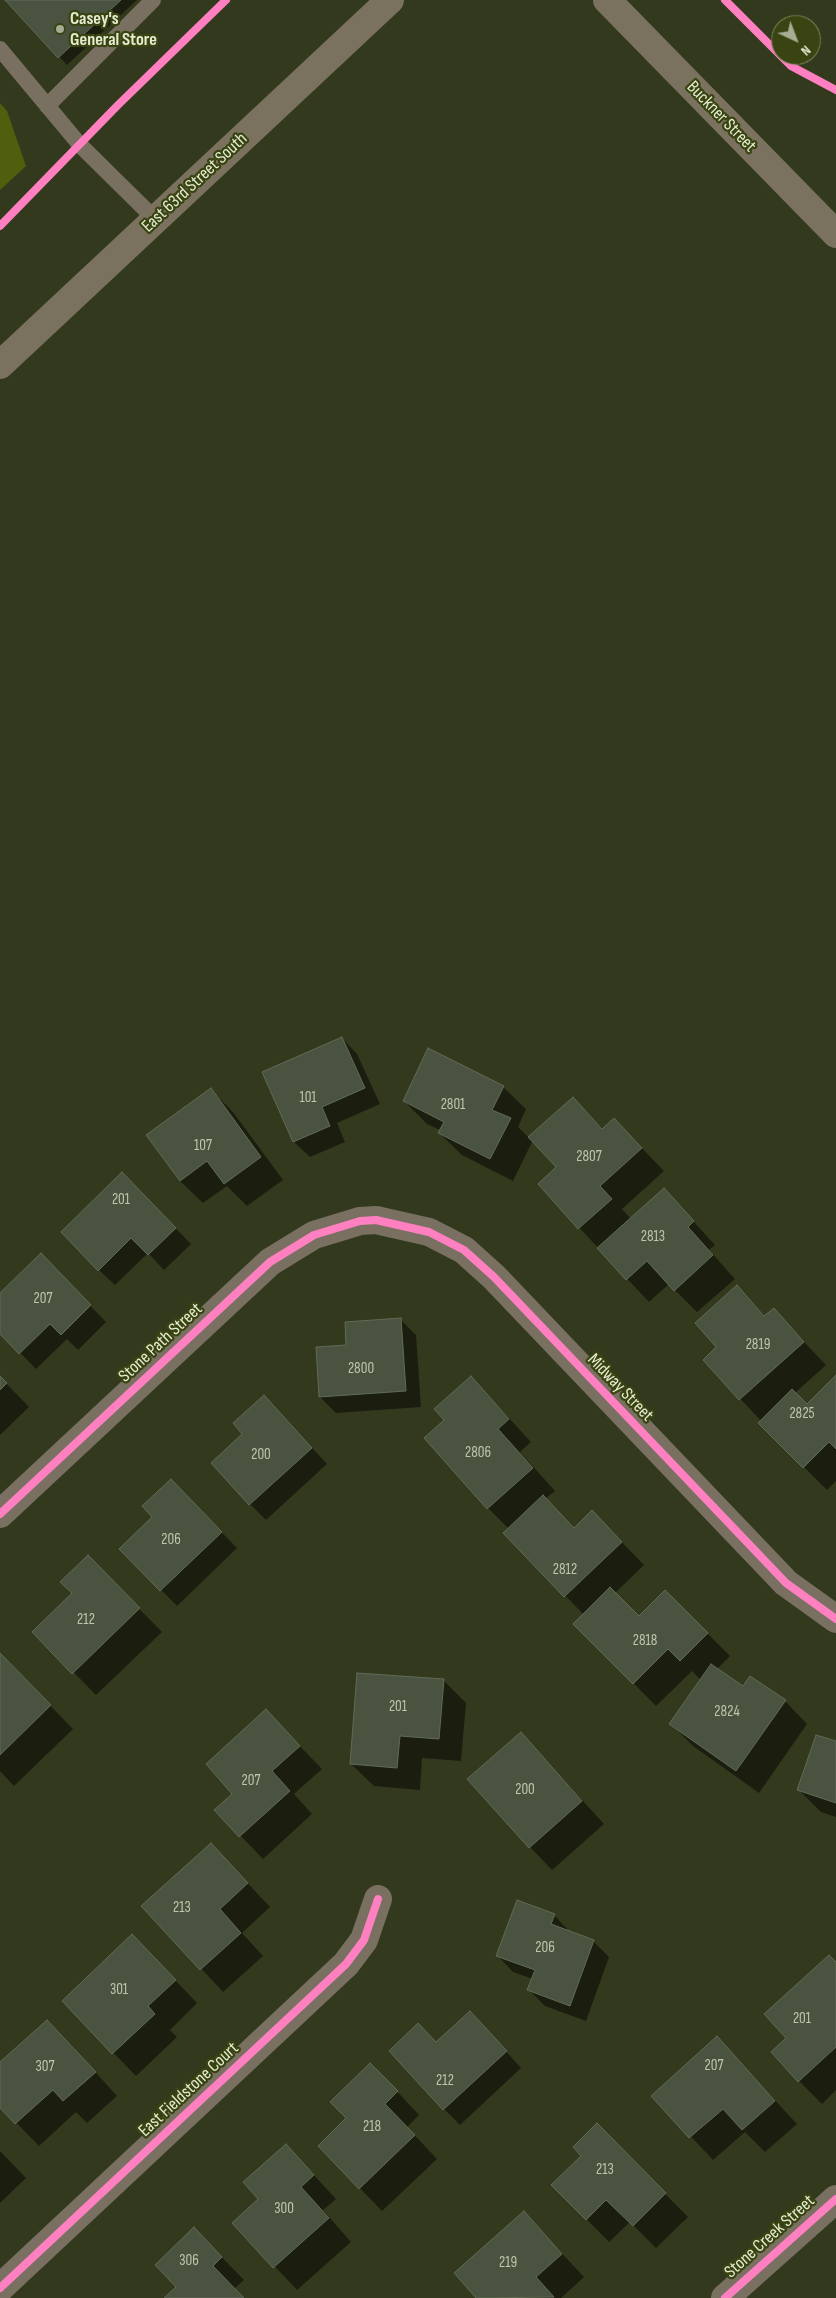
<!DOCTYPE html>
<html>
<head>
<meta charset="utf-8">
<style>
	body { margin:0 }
	#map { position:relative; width:836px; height:2298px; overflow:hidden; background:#33391d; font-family:"Sofia Sans Condensed",sans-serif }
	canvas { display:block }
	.north { position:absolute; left:771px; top:15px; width:50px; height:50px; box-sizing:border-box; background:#394412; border:1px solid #7d875e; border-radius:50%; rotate:137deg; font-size:14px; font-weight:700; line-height:20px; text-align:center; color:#e4ecd1 }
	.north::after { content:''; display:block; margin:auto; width:18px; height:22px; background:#a6ad92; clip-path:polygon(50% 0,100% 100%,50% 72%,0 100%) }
</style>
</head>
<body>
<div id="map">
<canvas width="836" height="2298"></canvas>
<div class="north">N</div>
</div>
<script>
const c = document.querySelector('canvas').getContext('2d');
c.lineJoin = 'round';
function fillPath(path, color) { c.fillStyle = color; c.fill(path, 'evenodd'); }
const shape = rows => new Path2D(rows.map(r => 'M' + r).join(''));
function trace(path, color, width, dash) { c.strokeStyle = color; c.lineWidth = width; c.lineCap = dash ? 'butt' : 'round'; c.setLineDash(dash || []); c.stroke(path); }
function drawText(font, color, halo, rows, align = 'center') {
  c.font = font + ' "Sofia Sans Condensed",sans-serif'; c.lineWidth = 4.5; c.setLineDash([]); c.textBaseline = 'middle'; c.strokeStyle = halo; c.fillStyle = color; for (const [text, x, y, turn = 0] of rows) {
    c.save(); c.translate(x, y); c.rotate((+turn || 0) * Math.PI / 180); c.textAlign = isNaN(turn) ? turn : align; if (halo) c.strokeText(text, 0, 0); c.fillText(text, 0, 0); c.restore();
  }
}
fillPath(shape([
	[0,103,7,111,26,166,0,190]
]), '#505f0d');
fillPath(shape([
	[6,0,137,0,67,65],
	[342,1038,357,1054,380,1104,337,1123,345,1142,310,1157,294,1142],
	[503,1087,526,1109,518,1127,529,1138,573,1098,603,1129,614,1119,664,1171,622,1209,631,1219,664,1189,715,1245,709,1250,735,1279,697,1312,669,1284,649,1302,539,1185,558,1167,533,1140,513,1181,462,1155,439,1133,440,1130,427,1124,404,1101],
	[211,1090,233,1112,283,1180,247,1206,227,1186,203,1203,180,1181,147,1136],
	[138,1190,191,1244,164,1270,148,1253,115,1285,99,1270],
	[57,1271,106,1322,78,1350,67,1339,36,1369,0,1332,0,1295],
	[737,1287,766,1317,773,1309,826,1365,795,1393,807,1406,836,1377,836,1481,827,1490,760,1423,762,1422,704,1360,718,1347],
	[400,1319,416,1335,421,1407,336,1413,320,1397,348,1346],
	[0,1377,29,1407,0,1435],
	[471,1377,531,1442,520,1452,555,1491,545,1499,574,1529,614,1534,644,1565,615,1593,639,1617,665,1591,730,1656,717,1669,744,1687,785,1701,807,1724,759,1793,693,1746,671,1724,701,1680,692,1671,656,1706,575,1624,584,1615,505,1533,509,1529,488,1508,446,1420],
	[264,1396,327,1464,266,1520,250,1504,244,1434],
	[187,1497,237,1548,177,1606,121,1549,154,1517],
	[111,1580,162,1632,96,1695,34,1632,74,1593],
	[0,1654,73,1729,14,1786,0,1771],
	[443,1680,466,1703,461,1761,422,1758,420,1790,374,1786,351,1764],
	[266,1711,322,1769,294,1794,312,1814,263,1859,216,1810,234,1794],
	[521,1733,604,1824,552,1870,530,1847],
	[836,1743,836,1817,821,1812,798,1789],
	[211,1844,270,1907,242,1933,263,1956,223,1992,143,1906],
	[554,1915,570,1932,593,1941,609,1957,586,2021,545,2006,529,1990,533,1979,513,1972,498,1956],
	[154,1958,197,2003,170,2030,177,2037,136,2076,63,2001],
	[836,1963,836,2090,822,2104,799,2081,788,2038],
	[486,2029,521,2068,460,2125,444,2109,436,2043],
	[717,2038,797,2124,765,2152,745,2132,713,2160,653,2096],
	[70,2044,117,2096,87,2123,76,2112,39,2146,0,2106,0,2064],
	[393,2087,419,2115,407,2127,437,2159,382,2211,319,2146],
	[597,2125,688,2217,656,2248,630,2222,609,2242,553,2185,583,2156],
	[286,2145,336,2199,323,2210,351,2242,297,2290,234,2223,260,2200],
	[0,2151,26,2178,0,2203],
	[524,2213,584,2277,561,2298,478,2298,456,2273],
	[194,2229,244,2280,234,2289,243,2298,166,2298,178,2287]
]), '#0007');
const building = shape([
	[5,0,121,0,58,58,5,0],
	[342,1037,365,1088,322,1107,330,1126,293,1142,262,1072,342,1037],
	[428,1048,504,1086,492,1110,511,1118,490,1159,438,1133,444,1122,403,1101,428,1048],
	[211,1088,261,1157,224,1184,207,1161,180,1181,146,1135,211,1088],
	[573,1097,602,1129,614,1118,642,1148,600,1186,612,1199,578,1229,538,1184,556,1167,528,1137,573,1097],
	[122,1172,176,1228,148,1255,131,1238,98,1271,61,1232,122,1172],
	[664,1188,694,1221,688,1227,713,1255,674,1291,647,1261,626,1280,597,1248,664,1188],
	[41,1253,91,1305,61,1335,50,1324,19,1354,0,1334,0,1293,41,1253],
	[737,1285,764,1316,774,1308,804,1342,739,1400,703,1360,716,1347,695,1323,737,1285],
	[401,1318,406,1391,319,1397,316,1347,346,1345,345,1322,401,1318],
	[836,1375,836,1449,829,1442,803,1468,758,1423,792,1389,807,1404,836,1375],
	[0,1376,7,1383,0,1390,0,1376],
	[471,1376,509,1419,498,1429,533,1468,487,1509,424,1438,444,1420,434,1409,471,1376],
	[264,1395,312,1448,249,1505,211,1463,242,1434,233,1423,264,1395],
	[171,1479,222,1532,160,1591,119,1549,152,1517,142,1506,171,1479],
	[543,1495,574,1528,592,1510,622,1542,564,1597,503,1533,543,1495],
	[88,1555,140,1608,72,1674,32,1632,72,1593,60,1582,88,1555],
	[610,1587,639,1616,665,1590,708,1633,680,1661,668,1649,633,1684,573,1624,610,1587],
	[0,1653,51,1705,0,1755,0,1653],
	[711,1664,743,1686,750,1676,786,1700,736,1771,669,1724,711,1664],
	[357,1673,444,1679,439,1739,400,1736,397,1768,350,1764,357,1673],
	[266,1709,300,1746,272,1771,290,1791,239,1837,214,1810,232,1794,206,1764,266,1709],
	[521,1732,582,1801,529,1848,467,1779,521,1732],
	[816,1735,836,1741,836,1803,797,1790,816,1735],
	[211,1843,248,1883,220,1909,241,1933,200,1970,141,1906,211,1843],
	[517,1900,555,1914,551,1924,594,1940,570,2006,527,1990,535,1970,496,1956,517,1900],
	[132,1934,176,1980,148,2006,155,2014,112,2054,62,2001,132,1934],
	[829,1955,836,1962,836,2047,798,2082,771,2052,786,2038,764,2014,829,1955],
	[470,2011,507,2051,443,2110,389,2051,418,2023,436,2042,470,2011],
	[47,2020,96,2072,63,2101,53,2090,15,2124,0,2108,0,2062,47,2020],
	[717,2036,775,2101,742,2130,723,2109,689,2138,651,2096,717,2036],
	[370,2063,398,2091,385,2104,415,2135,359,2189,318,2146,346,2118,330,2102,370,2063],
	[597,2123,666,2193,633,2226,606,2200,586,2220,551,2185,581,2156,573,2147,597,2123],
	[286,2144,314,2175,301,2187,329,2218,273,2268,232,2223,258,2199,243,2182,286,2144],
	[524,2211,562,2254,536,2277,554,2297,476,2298,454,2273,524,2211],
	[194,2227,222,2257,213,2266,244,2298,164,2298,176,2287,155,2265,194,2227]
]);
fillPath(building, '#4a533f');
trace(building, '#616b56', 1);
trace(shape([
	[0,49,80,145,156,220],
	[47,106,153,0]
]), '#797061', 16);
trace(shape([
	[0,1514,270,1262,314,1235,360,1221,376,1220,429,1232,464,1250,494,1277,786,1583,836,1619],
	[0,2288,346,1964,364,1940,378,1899],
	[725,2298,836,2199]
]), '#797061', 28);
trace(shape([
	[607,0,836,234],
	[0,365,390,0]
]), '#7a725e', 28);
trace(shape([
	[725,0,791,66,836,90],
	[0,226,118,105,226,0],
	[0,1514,270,1262,314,1235,360,1221,376,1220,429,1232,464,1250,494,1277,786,1583,836,1619],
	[0,2288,346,1964,364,1940,378,1899],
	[725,2298,836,2199]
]), '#ff80c0', 8);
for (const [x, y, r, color] of [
	[60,29,5,"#a6ad92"]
]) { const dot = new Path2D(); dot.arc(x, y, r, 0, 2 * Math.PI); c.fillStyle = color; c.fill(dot); trace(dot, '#394412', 2); }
drawText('15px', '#bec6ac', null, [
	["101",308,1098],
	["2801",453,1105],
	["107",203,1146],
	["2807",589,1157],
	["201",121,1200],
	["2813",653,1237],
	["207",43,1299],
	["2819",758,1345],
	["2800",361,1369],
	["2825",802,1414],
	["2806",478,1453],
	["200",261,1455],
	["206",171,1540],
	["2812",565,1570],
	["212",86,1620],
	["2818",645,1641],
	["201",398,1707],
	["2824",727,1712],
	["207",251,1781],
	["200",525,1790],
	["213",182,1908],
	["206",545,1948],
	["301",119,1990],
	["201",802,2019],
	["207",714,2066],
	["307",45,2067],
	["212",445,2081],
	["218",372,2127],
	["213",605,2170],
	["300",284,2209],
	["306",189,2261],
	["219",508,2263]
]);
drawText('bold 18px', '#e4ecd1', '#394412', [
	["Casey's",70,19],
	["General Store",70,40]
], 'left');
drawText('18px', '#e4ecd1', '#394412', [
	["Buckner Street",721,117,46],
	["East 63rd Street South",195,183,-43],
	["Stone Path Street",161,1343,-43],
	["Midway Street",620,1388,46],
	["East Fieldstone Court",189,2090,-43],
	["Stone Creek Street",770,2237,-42]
]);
</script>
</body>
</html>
